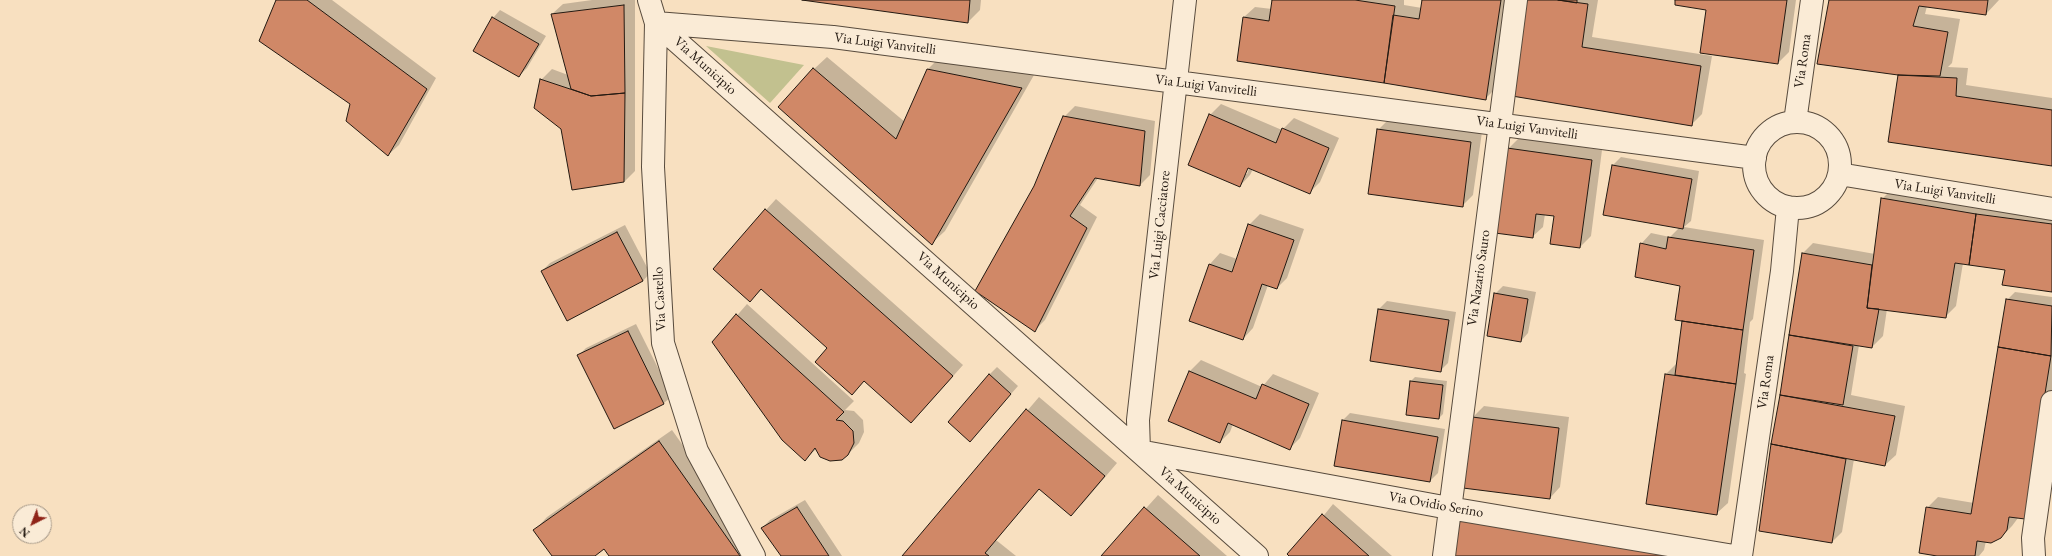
<!DOCTYPE html>
<html>
<head>
<meta charset="utf-8">
<style>
	body { margin:0 }
	#map { position:relative; width:2052px; height:556px; overflow:hidden; background:#f8e0c0; font-family:"EB Garamond",serif }
	canvas { display:block }
	.north { position:absolute; left:12px; top:504px; width:40px; height:40px; box-sizing:border-box; background:#faebd6; border:1px solid #a49787; border-radius:50%; rotate:222deg; font-size:11px; font-weight:700; line-height:16px; text-align:center; color:#231911 }
	.north::after { content:''; display:block; margin:auto; width:14px; height:18px; background:#8f2418; clip-path:polygon(50% 0,100% 100%,50% 72%,0 100%) }
</style>
</head>
<body>
<div id="map">
<canvas width="2052" height="556"></canvas>
<div class="north">N</div>
</div>
<script>
const c = document.querySelector('canvas').getContext('2d');
c.lineJoin = 'round';
function fillPath(path, color) { c.fillStyle = color; c.fill(path, 'evenodd'); }
const shape = rows => new Path2D(rows.map(r => 'M' + r).join(''));
function trace(path, color, width, dash) { c.strokeStyle = color; c.lineWidth = width; c.lineCap = dash ? 'butt' : 'round'; c.setLineDash(dash || []); c.stroke(path); }
function drawText(font, color, halo, rows, align = 'center') {
  c.font = font + ' "EB Garamond",serif'; c.lineWidth = 3; c.setLineDash([]); c.textBaseline = 'middle'; c.strokeStyle = halo; c.fillStyle = color; for (const [text, x, y, turn = 0] of rows) {
    c.save(); c.translate(x, y); c.rotate((+turn || 0) * Math.PI / 180); c.textAlign = isNaN(turn) ? turn : align; if (halo) c.strokeText(text, 0, 0); c.fillText(text, 0, 0); c.restore();
  }
}
fillPath(shape([
	[706,46,804,65,770,103]
]), '#c2c18f');
fillPath(shape([
	[277,0,332,0,436,78,399,145,388,155],
	[592,0,635,0,635,171,624,182,562,128,541,80,552,69,568,75,552,14,563,4],
	[809,0,981,0,980,10,968,22],
	[1273,0,1404,0,1404,5,1422,8,1423,0,1510,0,1496,88,1485,99,1244,17,1255,7,1272,9],
	[1528,0,1598,0,1592,37,1712,56,1702,114,1692,124,1513,96],
	[1676,0,1796,0,1789,52,1778,63,1707,9],
	[1830,0,1999,0,1986,14,1927,6,1925,14,1960,19,1952,63,1948,67,1968,68,1966,85,2052,98,2052,165,1889,142,1899,75],
	[500,10,546,36,527,68,519,76,493,18],
	[827,57,905,122,928,69,940,57,1034,75,945,231,932,243,814,69],
	[1221,104,1282,130,1294,118,1339,138,1320,182,1310,192,1253,169,1250,175,1240,186,1210,115],
	[1249,163,1251,163,1247,174,1244,174],
	[1075,106,1155,121,1150,175,1140,185,1098,178,1080,205,1097,217,1045,320,1035,330,1035,187,1064,117],
	[1389,119,1482,132,1473,195,1462,206,1378,130],
	[1519,138,1602,150,1591,236,1580,247,1555,216,1545,214,1543,227,1532,237,1508,149],
	[1621,157,1699,171,1691,221,1684,227,1764,240,1753,319,1750,322,1744,373,1746,374,1728,503,1717,513,1647,503,1666,374,1677,363,1683,322,1681,285,1641,244,1651,233,1670,237,1679,228,1613,165],
	[1893,188,2052,212,2052,291,2006,269,1963,263,1956,306,1945,317,1887,309,1883,336,1872,347,1859,345,1851,395,1905,406,1896,455,1885,465,1854,459,1842,532,1832,542,1760,530,1802,254,1813,243,1875,254,1882,199],
	[776,199,963,365,922,411,865,380,852,394,828,348,762,289,750,301,766,210],
	[1260,214,1304,229,1287,278,1277,288,1268,285,1253,328,1243,339,1190,320,1210,264,1220,253,1237,259,1249,225],
	[625,225,650,273,643,281,542,271,550,263],
	[1503,286,1536,292,1528,333,1521,341,1495,294],
	[2015,292,2052,297,2052,401,2018,518,2012,526,2001,537,1986,541,1984,550,1979,556,1943,556,1927,508,1938,497,1974,503,2007,300],
	[1387,301,1456,312,1448,363,1440,371,1372,360,1379,309],
	[747,304,854,401,845,410,854,411,863,420,864,432,859,443,848,454,817,448,805,460,713,343],
	[636,324,672,396,664,403,614,428,578,356,586,348],
	[1201,360,1262,387,1273,374,1319,393,1300,438,1289,449,1233,424,1230,432,1220,442,1169,421,1190,371],
	[997,367,1018,386,970,441,989,375],
	[1415,377,1447,381,1443,414,1439,418,1411,381],
	[1039,397,1117,463,1084,502,1071,515,1040,488,996,540,1016,556,903,556],
	[1484,406,1569,417,1560,487,1550,498,1464,487,1473,417],
	[1350,413,1445,429,1438,473,1430,481,1343,420],
	[672,430,761,556,610,556,605,548,593,556,553,556,535,530,547,517],
	[1158,495,1227,556,1103,556],
	[805,500,842,556,782,556,762,528,770,520],
	[1333,504,1392,556,1291,556]
]), '#0003');
const building = shape([
	[276,0,307,0,427,89,388,156,346,121,350,104,259,41,276,0],
	[802,0,970,0,968,23,802,0],
	[1272,0,1355,0,1395,6,1384,83,1237,61,1243,17,1269,21,1272,0],
	[1422,0,1501,0,1486,100,1384,83,1393,15,1419,19,1422,0],
	[1527,0,1558,0,1588,4,1582,47,1701,66,1692,126,1512,96,1527,0],
	[1558,0,1577,0,1577,3,1558,0],
	[1675,0,1787,0,1778,64,1700,53,1706,10,1675,5,1675,0],
	[1829,0,1988,0,1986,15,1919,6,1913,26,1948,32,1940,76,1898,75,1817,64,1829,0],
	[624,5,625,93,591,96,571,89,551,14,624,5],
	[492,17,539,44,519,77,473,51,492,17],
	[813,68,896,139,927,69,1022,88,932,245,778,107,813,68],
	[1898,75,1957,78,1956,96,2052,110,2052,166,1888,142,1898,75],
	[540,79,591,96,625,93,624,182,572,190,561,129,534,108,540,79],
	[1209,114,1276,143,1282,128,1329,148,1310,194,1248,168,1240,187,1188,165,1209,114],
	[1063,116,1145,131,1140,186,1095,178,1070,216,1087,228,1035,332,975,291,1034,186,1063,116],
	[1377,129,1471,142,1463,207,1368,194,1377,129],
	[1507,148,1592,160,1580,248,1550,244,1554,216,1536,214,1533,238,1495,233,1507,148],
	[1612,165,1692,179,1683,229,1603,215,1612,165],
	[1881,198,1976,214,1969,265,1955,263,1946,318,1867,308,1881,198],
	[765,209,953,376,911,423,864,381,852,395,815,362,827,348,761,289,750,302,713,269,765,209],
	[1976,214,2052,224,2052,292,2002,285,2005,270,1969,265,1976,214],
	[1248,224,1294,240,1277,289,1262,284,1243,340,1189,321,1209,264,1232,272,1248,224],
	[617,232,643,281,567,321,541,271,617,232],
	[1668,237,1754,250,1743,330,1675,320,1680,286,1635,277,1640,243,1666,249,1668,237],
	[1802,253,1872,265,1867,308,1879,309,1872,348,1789,335,1802,253],
	[1494,293,1528,299,1521,342,1487,336,1494,293],
	[2006,299,2052,306,2051,356,1998,347,2006,299],
	[1378,309,1449,320,1441,372,1370,361,1378,309],
	[736,314,844,412,836,420,843,421,853,431,854,443,848,455,842,460,830,461,820,457,815,448,805,461,782,440,712,342,736,314],
	[1682,321,1743,330,1736,384,1675,375,1682,321],
	[628,331,664,404,614,429,577,355,628,331],
	[1789,335,1853,346,1843,405,1780,395,1789,335],
	[1998,347,2051,356,2025,519,2009,517,2007,530,2001,538,1991,543,1977,541,1975,556,1937,556,1919,553,1926,507,1971,514,1998,347],
	[1189,371,1256,399,1262,384,1309,404,1290,450,1228,423,1220,443,1168,421,1189,371],
	[989,374,1011,394,970,442,948,422,989,374],
	[1665,374,1736,384,1717,515,1646,504,1665,374],
	[1410,381,1443,385,1439,419,1406,415,1410,381],
	[1780,395,1895,416,1885,466,1771,444,1780,395],
	[1026,409,1105,476,1071,516,1039,489,985,553,989,556,902,556,1026,409],
	[1472,417,1559,428,1550,499,1463,488,1472,417],
	[1342,420,1438,437,1430,482,1334,466,1342,420],
	[659,441,740,556,609,556,604,549,595,556,552,556,533,530,659,441],
	[1771,444,1846,459,1832,543,1759,531,1771,444],
	[797,507,829,556,781,556,761,528,797,507],
	[1144,507,1200,556,1101,556,1144,507],
	[1322,514,1369,556,1289,556,1287,554,1322,514],
	[1460,519,1687,556,1454,556,1460,519]
]);
fillPath(building, '#d08867');
trace(building, '#231911', 1);
const street = shape([
	[649,0,656,23,1257,556],
	[1185,0,1138,420,1139,451,1449,508,1734,556],
	[656,23,833,37,1755,158],
	[656,23,653,167,663,343,697,451,754,556],
	[1795,122,1812,0],
	'1754 165a43 43 0 1 1 86 0a43 43 0 1 1-86 0Z',
	[1839,174,2052,209],
	[1444,556,1516,0],
	[1741,556,1782,271,1788,207],
	[2034,556,2033,538,2052,402]
]);
trace(street, '#584b3d', 24);
trace(street, '#faebd6', 22);
drawText('14px', '#231911', '#faebd6', [
	["Via Luigi Vanvitelli",885,44,7],
	["Via Roma",1803,61,-82],
	["Via Municipio",705,66,42],
	["Via Luigi Vanvitelli",1206,86,7],
	["Via Luigi Vanvitelli",1527,128,8],
	["Via Luigi Vanvitelli",1945,192,9],
	["Via Luigi Cacciatore",1160,225,-84],
	["Via Nazario Sauro",1479,278,-82],
	["Via Municipio",948,281,42],
	["Via Castello",660,299,-93],
	["Via Roma",1766,382,-82],
	["Via Municipio",1190,496,42],
	["Via Ovidio Serino",1436,505,10]
]);
</script>
</body>
</html>
